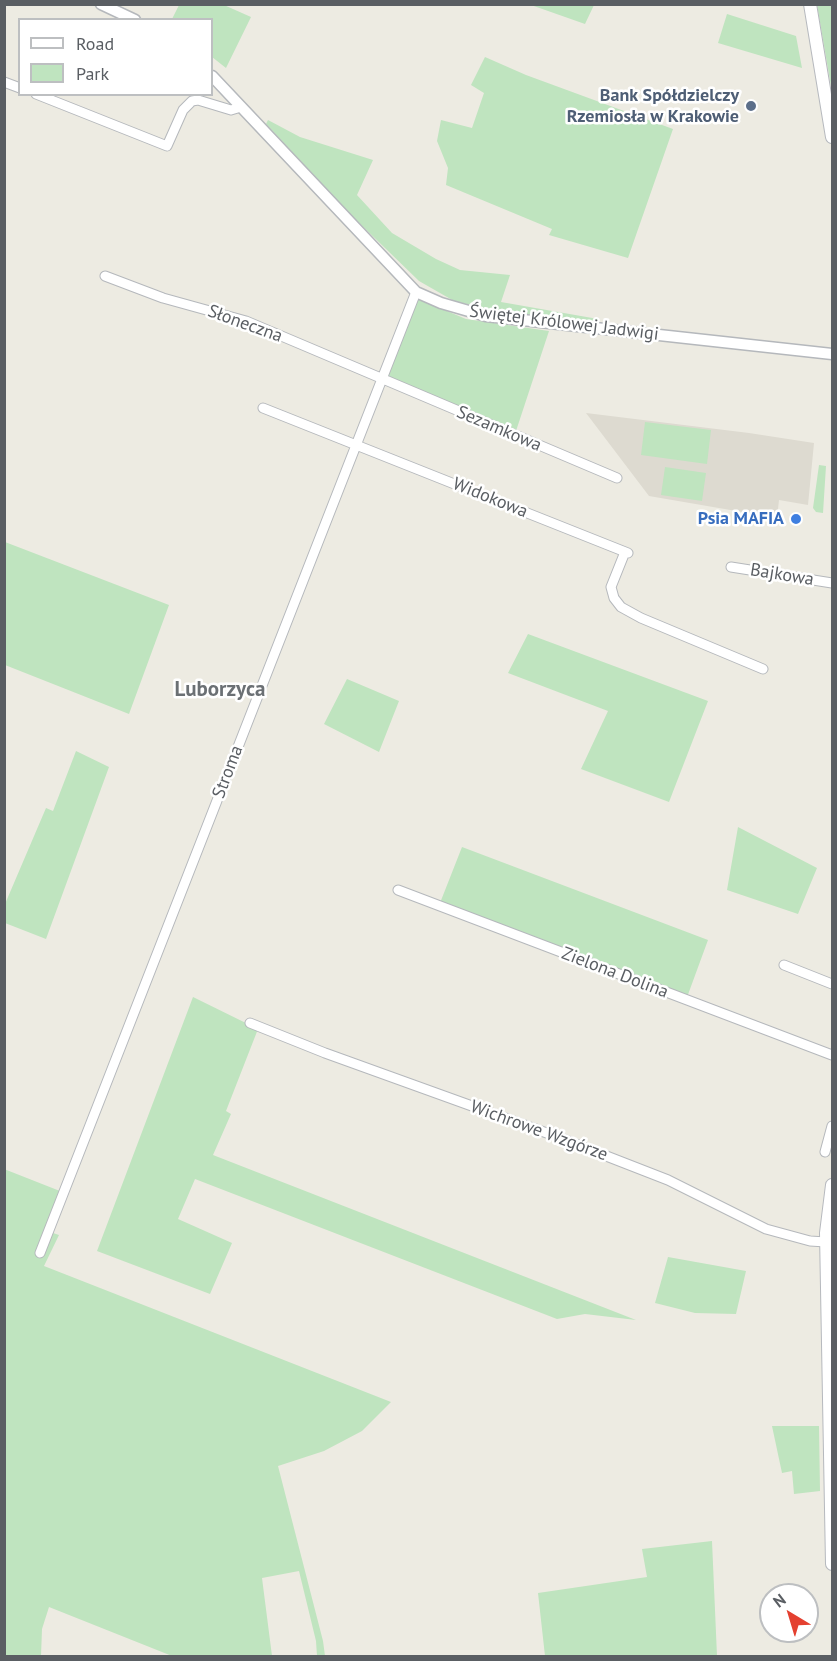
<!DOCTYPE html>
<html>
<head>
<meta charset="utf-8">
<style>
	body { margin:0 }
	#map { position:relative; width:837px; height:1661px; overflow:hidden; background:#edebe2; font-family:"PT Sans",sans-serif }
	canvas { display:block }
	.frame { position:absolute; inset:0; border:6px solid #5a5e63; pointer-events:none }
	.legend { position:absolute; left:18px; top:18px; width:195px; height:78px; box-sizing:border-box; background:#fff; border:2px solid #bdbfc1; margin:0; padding:8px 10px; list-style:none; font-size:18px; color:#5a5e63 }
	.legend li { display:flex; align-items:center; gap:12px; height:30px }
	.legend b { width:30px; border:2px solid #bdbfc1 }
	.north { position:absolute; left:759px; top:1583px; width:60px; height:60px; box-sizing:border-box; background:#fff; border:2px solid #bdbfc1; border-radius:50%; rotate:322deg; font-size:16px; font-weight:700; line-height:24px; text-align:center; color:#5a5e63 }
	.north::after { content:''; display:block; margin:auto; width:21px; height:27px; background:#e44030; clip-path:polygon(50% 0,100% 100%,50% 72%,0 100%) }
</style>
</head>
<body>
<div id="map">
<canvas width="837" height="1661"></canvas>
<div class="frame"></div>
<ul class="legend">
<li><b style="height:8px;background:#fff"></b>Road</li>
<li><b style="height:16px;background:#bfe4bf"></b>Park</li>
</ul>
<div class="north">N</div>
</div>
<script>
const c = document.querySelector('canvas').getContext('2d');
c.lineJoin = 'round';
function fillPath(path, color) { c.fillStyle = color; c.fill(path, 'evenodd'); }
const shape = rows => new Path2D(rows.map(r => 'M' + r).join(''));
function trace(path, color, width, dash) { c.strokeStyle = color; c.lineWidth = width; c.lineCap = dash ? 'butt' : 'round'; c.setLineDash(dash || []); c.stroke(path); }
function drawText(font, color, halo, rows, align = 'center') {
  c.font = font + ' "PT Sans",sans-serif'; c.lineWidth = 5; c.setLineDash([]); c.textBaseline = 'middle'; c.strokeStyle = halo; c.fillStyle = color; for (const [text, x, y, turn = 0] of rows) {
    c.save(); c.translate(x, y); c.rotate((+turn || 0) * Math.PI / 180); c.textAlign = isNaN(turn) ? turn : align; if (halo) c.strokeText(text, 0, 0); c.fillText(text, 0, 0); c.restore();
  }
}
fillPath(shape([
	[586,413,749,433,814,443,808,505,779,500,777,518,649,496]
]), '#dddad0');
fillPath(shape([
	[179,5,224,5,251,17,226,68,212,57,212,20,172,19],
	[531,5,594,5,585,24],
	[817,5,832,5,832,92],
	[727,14,796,36,802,68,718,43],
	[485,57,526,75,673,129,628,258,549,235,552,229,446,185,448,168,437,141,441,120,472,128,484,93,471,85],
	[268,120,300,137,373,160,357,195,392,233,436,259,460,270,510,275,501,302,598,319,591,322,498,311,454,301,419,281,352,216,266,124],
	[418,299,466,319,549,331,516,431,388,377],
	[645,422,711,430,707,464,641,455],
	[819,465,826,466,823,513,816,512,813,508],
	[665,467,706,473,702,501,661,495],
	[5,542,169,605,129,714,5,665],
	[528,634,708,701,669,802,581,769,608,711,508,673],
	[347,679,399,701,379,752,324,724],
	[76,751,109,767,46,939,5,923,5,904,46,808,53,811],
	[738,827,817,868,798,914,727,890],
	[462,847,708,940,686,1000,440,903],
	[193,997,258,1029,226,1111,231,1114,213,1155,636,1320,585,1314,557,1319,195,1179,178,1219,232,1243,210,1294,97,1251],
	[4,1169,65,1193,50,1232,59,1235,44,1266,391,1402,362,1431,324,1451,278,1466,323,1641,325,1656,317,1656,316,1641,299,1571,262,1578,272,1656,172,1656,49,1607,42,1629,41,1656,5,1656],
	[668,1257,746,1271,736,1314,695,1313,655,1303],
	[772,1426,819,1426,820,1491,794,1494,792,1471,782,1473],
	[712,1541,717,1656,545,1656,538,1593,647,1577,642,1549]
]), '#bfe4bf');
const minor = shape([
	[4,82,20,88],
	[36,94,167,146,183,110,192,101,198,100,231,110,241,107],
	[105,276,163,298,246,321,617,478],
	[263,408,628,553],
	[625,552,611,587,614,598,621,607,641,618,763,669],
	[731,567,832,583],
	[398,890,832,1055],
	[784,965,832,984],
	[250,1023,325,1053,555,1136,668,1180,766,1229,810,1241,826,1242],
	[825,1152,832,1126],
	[40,1253,416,292]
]);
const tertiary = shape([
	[101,4,135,20],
	[212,76,416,292,441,303,486,316,832,354]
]);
const secondary = shape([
	[810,4,832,137],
	[832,1185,826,1233,832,1564]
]);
trace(minor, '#b5b8bc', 11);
trace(tertiary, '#b5b8bc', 13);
trace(secondary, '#b6b9be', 14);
trace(minor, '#fff', 9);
trace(tertiary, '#fff', 10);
trace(secondary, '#fff', 12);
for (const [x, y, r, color] of [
	[751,106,6,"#5c6f8a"],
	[796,519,6,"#3f7fe0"]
]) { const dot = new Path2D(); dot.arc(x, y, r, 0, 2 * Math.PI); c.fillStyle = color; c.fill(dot); trace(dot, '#fff', 2); }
drawText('bold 18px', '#4e5e75', '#fff', [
	["Bank Spółdzielczy",739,96],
	["Rzemiosła w Krakowie",739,117]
], 'right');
drawText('18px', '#5a5e63', '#fff', [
	["Świętej Królowej Jadwigi",564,323,7],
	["Słoneczna",245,324,20],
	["Sezamkowa",499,429,23],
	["Widokowa",490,498,22],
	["Bajkowa",782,575,9],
	["Stroma",228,772,-69],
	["Zielona Dolina",615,973,21],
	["Wichrowe Wzgórze",539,1131,20]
]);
drawText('bold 18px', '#366cbe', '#fff', [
	["Psia MAFIA",784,519]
], 'right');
drawText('bold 21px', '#6b7074', '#fff', [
	["Luborzyca",220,690]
]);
</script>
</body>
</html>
